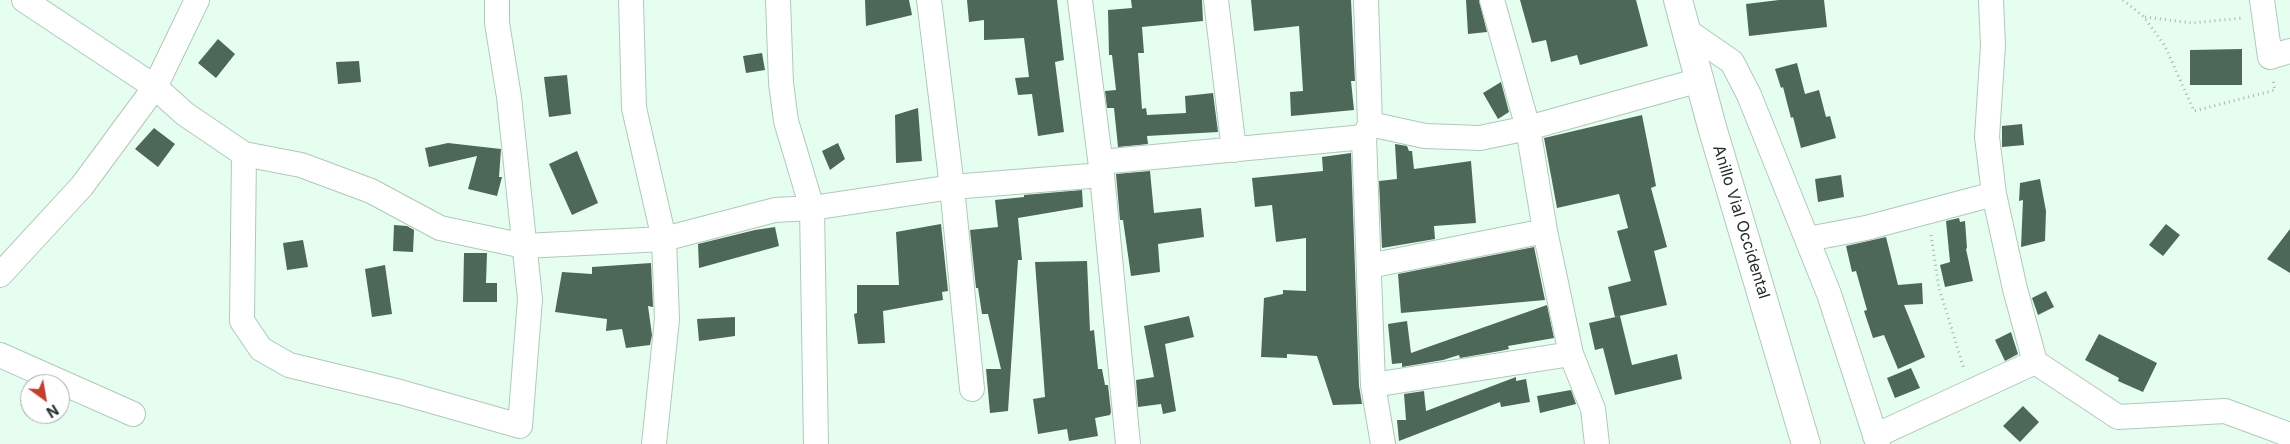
<!DOCTYPE html>
<html>
<head>
<meta charset="utf-8">
<style>
	body { margin:0 }
	#map { position:relative; width:2290px; height:444px; overflow:hidden; background:#e6fef0; font-family:Inter,sans-serif }
	canvas { display:block }
	.north { position:absolute; left:20px; top:374px; width:50px; height:50px; box-sizing:border-box; background:#fff; border:1px solid #a7aba9; border-radius:50%; rotate:148deg; font-size:14px; font-weight:700; line-height:20px; text-align:center; color:#222d27 }
	.north::after { content:''; display:block; margin:auto; width:18px; height:22px; background:#c83c2a; clip-path:polygon(50% 0,100% 100%,50% 72%,0 100%) }
</style>
</head>
<body>
<div id="map">
<canvas width="2290" height="444"></canvas>
<div class="north">N</div>
</div>
<script>
const c = document.querySelector('canvas').getContext('2d');
c.lineJoin = 'round';
function fillPath(path, color) { c.fillStyle = color; c.fill(path, 'evenodd'); }
const shape = rows => new Path2D(rows.map(r => 'M' + r).join(''));
function trace(path, color, width, dash) { c.strokeStyle = color; c.lineWidth = width; c.lineCap = dash ? 'butt' : 'round'; c.setLineDash(dash || []); c.stroke(path); }
function drawText(font, color, halo, rows, align = 'center') {
  c.font = font + ' Inter,sans-serif'; c.lineWidth = 5; c.setLineDash([]); c.textBaseline = 'middle'; c.strokeStyle = halo; c.fillStyle = color; for (const [text, x, y, turn = 0] of rows) {
    c.save(); c.translate(x, y); c.rotate((+turn || 0) * Math.PI / 180); c.textAlign = isNaN(turn) ? turn : align; if (halo) c.strokeText(text, 0, 0); c.fillText(text, 0, 0); c.restore();
  }
}
fillPath(shape([
	[865,0,909,0,912,15,866,26],
	[967,0,1057,0,1064,60,1055,62,1064,132,1038,136,1032,94,1018,95,1015,78,1029,77,1024,38,984,40,984,20,969,22],
	[1131,0,1202,0,1203,21,1142,27,1144,53,1138,53,1142,109,1146,108,1147,115,1186,113,1185,96,1213,93,1218,132,1147,136,1148,144,1118,147,1114,108,1107,108,1105,91,1116,90,1112,55,1109,55,1108,10,1132,8],
	[1251,0,1351,0,1355,81,1351,81,1354,110,1291,116,1290,92,1303,91,1299,26,1254,31],
	[1466,0,1479,0,1487,32,1468,34],
	[1520,0,1636,0,1648,46,1580,65,1577,55,1551,62,1546,40,1532,43],
	[1779,0,1824,0,1827,27,1749,36,1746,4],
	[218,39,235,54,216,78,198,63],
	[2242,49,2242,85,2190,85,2190,50],
	[762,53,765,70,746,73,743,56],
	[359,61,361,82,338,84,336,62],
	[1797,63,1805,94,1819,90,1826,117,1830,116,1836,138,1801,148,1793,117,1791,118,1783,87,1781,88,1775,69],
	[567,75,571,114,549,117,544,77],
	[1501,82,1509,112,1498,119,1483,93],
	[918,108,922,161,896,163,895,115],
	[1642,115,1656,186,1651,188,1667,247,1654,251,1667,305,1615,317,1608,287,1631,281,1617,231,1628,228,1619,194,1557,208,1544,138],
	[2022,124,2024,145,2002,147,2002,126],
	[154,128,175,144,158,167,135,149],
	[448,143,501,149,499,177,502,177,497,196,468,189,477,156,429,167,425,148],
	[838,143,845,159,830,170,822,151],
	[1395,144,1407,146,1409,151,1412,151,1414,169,1471,161,1476,223,1434,226,1435,239,1382,248,1379,181,1397,179],
	[577,151,598,203,572,215,549,164],
	[1351,153,1359,386,1362,404,1333,405,1317,356,1287,354,1287,358,1261,357,1264,298,1283,294,1283,290,1306,291,1306,238,1276,242,1272,205,1255,207,1252,178,1323,171,1322,157],
	[1150,171,1154,213,1201,208,1204,237,1158,244,1160,272,1131,276,1123,220,1120,220,1116,174],
	[1841,175,1844,197,1818,202,1815,179],
	[2040,179,2046,211,2045,241,2021,247,2023,200,2019,201,2020,183],
	[1082,190,1083,207,1018,218,1022,260,1018,260,1008,411,990,413,986,369,1001,369,988,314,982,314,978,288,976,288,970,230,998,227,995,200,1024,197,1024,195],
	[1959,218,1960,222,1965,221,1967,248,1966,249,1973,281,1945,287,1940,265,1950,262,1946,221],
	[941,224,948,291,942,292,943,300,883,311,885,343,858,344,854,314,857,313,857,285,899,285,896,232],
	[2166,224,2180,235,2163,256,2149,245],
	[394,225,407,226,414,230,413,252,393,251],
	[775,227,779,246,699,268,698,244,755,230],
	[2290,229,2290,273,2267,259],
	[1886,237,1898,285,1922,283,1923,304,1904,305,1925,357,1898,369,1884,335,1873,338,1864,311,1867,310,1856,271,1852,272,1846,246],
	[303,240,308,267,287,270,283,243],
	[1534,247,1545,300,1401,313,1398,274],
	[464,253,487,253,486,283,497,283,497,302,463,302],
	[1087,261,1090,331,1094,330,1098,369,1102,369,1105,385,1108,385,1111,412,1110,415,1095,418,1098,436,1069,441,1067,429,1038,434,1033,399,1045,397,1035,262],
	[651,263,653,307,648,306,652,335,650,345,626,348,622,329,606,331,607,319,555,312,562,272,592,274,592,267],
	[385,265,392,314,372,317,365,269],
	[2046,291,2054,307,2038,315,2032,298],
	[1547,305,1554,338,1508,346,1509,349,1500,351,1460,358,1459,355,1443,360,1402,367,1402,363,1392,364,1388,324,1407,321,1411,353],
	[1189,316,1194,337,1165,344,1176,411,1163,414,1161,404,1138,407,1136,380,1154,377,1144,326],
	[1620,316,1632,365,1677,354,1682,379,1615,395,1603,348,1595,350,1589,323],
	[735,317,735,336,699,341,697,319],
	[2011,332,2018,354,2005,361,1995,340],
	[2099,334,2157,363,2143,392,2118,381,2119,378,2085,360],
	[1911,368,1920,388,1895,398,1887,378],
	[1516,377,1516,381,1526,379,1530,402,1501,407,1500,402,1399,441,1397,420,1406,420,1404,394,1424,391,1426,411],
	[1571,390,1576,404,1540,413,1537,396],
	[2023,406,2039,422,2020,442,2003,426]
]), '#4d6758');
const minor = shape([
	[24,0,155,87,185,114,244,154,301,165,371,191,440,228,524,246,664,239,775,210,812,208,952,187,1102,175],
	[631,0,634,108,664,239,667,319,654,444],
	[778,0,781,83,786,121,812,208,816,444],
	[929,0,952,187,972,389],
	[1080,0,1102,175,1128,444],
	[1216,0,1234,150],
	[1366,0,1370,124,1364,137,1373,385,1383,444],
	[1492,0,1528,128,1545,231,1571,354,1593,409,1597,444],
	[1991,0,1993,45,1987,137,1994,194,2015,289,2035,362,2118,417,2225,411,2290,435],
	[2262,0,2270,57,2290,51],
	[1687,31,1732,62,1749,95,1829,294,1878,444],
	[1370,124,1425,136,1480,138,1528,128,1700,80],
	[244,154,242,321,261,349,289,365,400,392,520,426,530,299,509,97,497,23,497,0],
	[1101,162,1364,137],
	[1808,239,1866,228,1994,194],
	[1369,266,1545,231],
	[0,275,82,186,155,87,197,0],
	[0,355,133,414],
	[1373,385,1571,354],
	[1875,436,2035,362]
]);
const trunk = shape([
	[1678,0,1712,127,1806,444]
]);
trace(minor, '#adcab9', 26);
trace(trunk, '#adcab9', 30);
trace(shape([
	[2123,0,2144,17,2165,46,2194,111,2275,90,2273,79],
	[2145,17,2192,23,2243,18],
	[1931,235,1939,288,1964,369]
]), '#a3b7ab', 3, [1, 4]);
trace(minor, '#fff', 24);
trace(trunk, '#fff', 28);
drawText('16px', '#222d27', '#fff', [
	["Anillo Vial Occidental",1741,222,73]
]);
</script>
</body>
</html>
